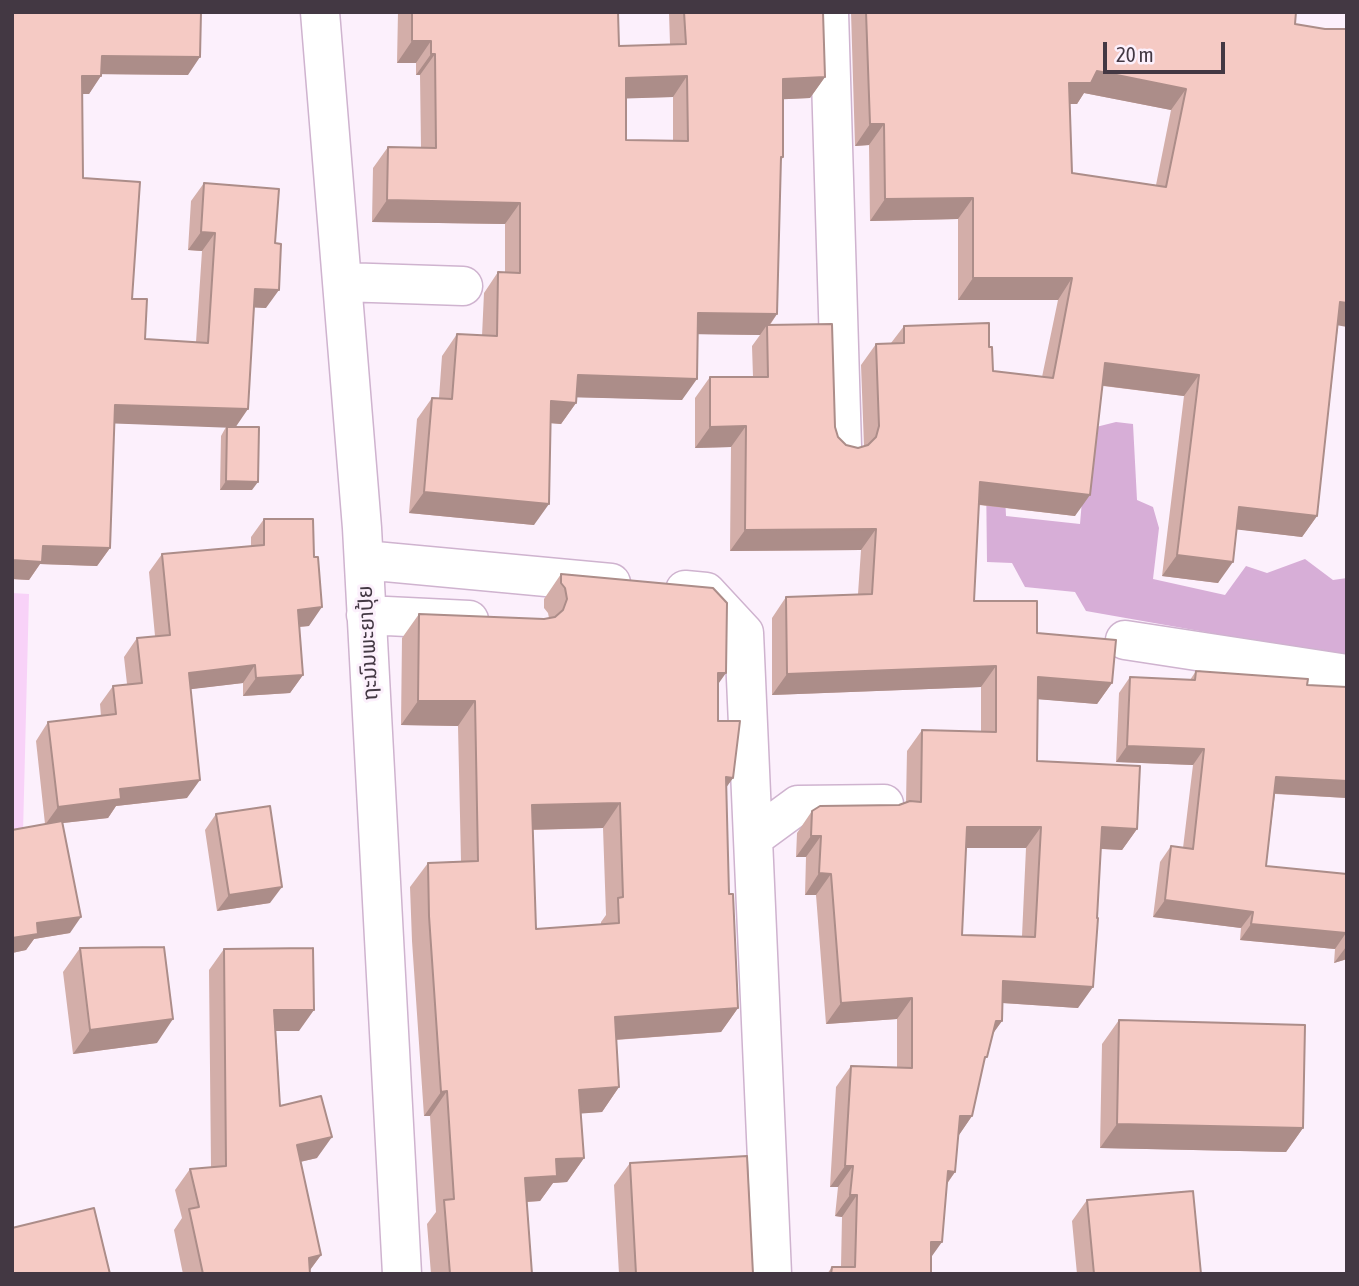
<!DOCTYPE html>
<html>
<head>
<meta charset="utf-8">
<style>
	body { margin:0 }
	#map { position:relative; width:1359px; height:1286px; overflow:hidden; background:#fcf0fc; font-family:"Asap Condensed",sans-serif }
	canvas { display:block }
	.frame { position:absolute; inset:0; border:14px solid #433843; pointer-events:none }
	.scale { position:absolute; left:1103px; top:42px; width:122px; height:32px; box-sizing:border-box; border:4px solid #433843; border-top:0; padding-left:9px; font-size:21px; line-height:24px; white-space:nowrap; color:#433843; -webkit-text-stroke:5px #fcf0fc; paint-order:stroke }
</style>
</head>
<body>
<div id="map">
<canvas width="1359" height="1286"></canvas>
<div class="frame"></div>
<div class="scale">20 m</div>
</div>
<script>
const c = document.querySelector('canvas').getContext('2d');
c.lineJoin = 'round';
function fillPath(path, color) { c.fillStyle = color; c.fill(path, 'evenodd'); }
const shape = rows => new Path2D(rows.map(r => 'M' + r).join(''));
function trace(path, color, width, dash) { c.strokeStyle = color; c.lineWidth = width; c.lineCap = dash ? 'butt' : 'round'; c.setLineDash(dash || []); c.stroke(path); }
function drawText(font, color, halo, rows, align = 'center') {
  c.font = font + ' "Asap Condensed","Noto Sans Lao",sans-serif'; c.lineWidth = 6; c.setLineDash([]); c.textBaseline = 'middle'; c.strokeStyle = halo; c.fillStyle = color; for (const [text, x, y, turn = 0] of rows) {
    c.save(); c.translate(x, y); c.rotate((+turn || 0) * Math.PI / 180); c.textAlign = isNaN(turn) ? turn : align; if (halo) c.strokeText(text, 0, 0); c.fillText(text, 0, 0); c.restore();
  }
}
fillPath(shape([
	[12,593,29,594,23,833,12,835]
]), '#f8d2f8');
fillPath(shape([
	[1116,422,1133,424,1137,500,1153,507,1159,528,1153,579,1225,595,1246,566,1267,573,1305,559,1333,580,1347,578,1347,657,1086,611,1075,592,1025,587,1012,563,987,562,986,475,1004,475,1006,516,1080,524,1088,429]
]), '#d7aed7');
const minor = shape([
	[320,12,362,528,402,1274],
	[829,12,842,447],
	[342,282,463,286],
	[364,560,611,583],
	[685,590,706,592,744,633,772,1274],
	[366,615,469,620],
	[1125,640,1347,674],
	[753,838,798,805,884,804]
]);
trace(minor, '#cfb3cf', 41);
trace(minor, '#fff', 38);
fillPath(shape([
	[12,12,188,75,101,74,89,94,82,94,83,178,132,299,145,339,196,342,202,251,188,250,191,201,204,183,266,308,254,307,235,427,252,490,220,490,221,436,226,427,114,423,110,548,97,566,40,564,29,580,12,579],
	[398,12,618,12,619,46,670,44,669,12,823,12,825,77,810,98,783,99,783,157,781,161,777,314,770,325,835,427,838,437,846,445,858,448,864,446,861,365,876,344,891,343,904,326,989,347,993,371,1042,377,1058,300,958,300,958,219,870,221,869,145,855,146,851,12,1296,12,1295,24,1338,326,1317,516,1302,537,1237,529,1218,583,1162,576,1184,396,1103,386,1075,516,979,505,974,601,1037,633,1112,683,1097,704,1038,699,1037,761,1137,829,1122,850,1101,849,1078,1008,1002,1003,1002,1021,992,1034,987,1057,984,1060,972,1116,958,1136,955,1172,947,1184,931,1258,931,1274,827,1274,832,1267,841,1267,842,1217,835,1216,838,1187,830,1187,836,1087,851,1066,897,1068,897,1019,826,1024,816,895,805,895,806,857,796,857,797,833,812,811,899,805,906,803,907,751,922,730,981,731,981,687,772,695,772,618,786,597,858,594,861,550,730,551,731,447,695,448,695,398,710,377,753,377,752,346,760,335,698,334,682,400,576,397,576,403,561,424,550,423,534,525,409,513,417,419,432,398,439,398,442,356,457,334,482,336,484,293,498,272,505,272,505,224,372,222,373,168,388,147,421,147,420,75,416,75,416,63,397,63],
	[1084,93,1171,110,1156,185,1072,173,1070,104,1077,104],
	[673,97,673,140,626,140,626,98],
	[966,848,1026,848,1022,936,962,935],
	[264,519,309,626,299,627,303,675,290,693,243,696,243,683,190,689,187,798,116,806,108,818,63,823,70,933,34,939,26,950,12,953,12,830,45,824,36,741,48,722,101,716,100,704,113,686,127,684,124,657,137,638,155,636,149,572,162,554,251,546,251,537],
	[561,574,718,684,718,721,733,778,726,787,729,894,738,1008,721,1032,616,1040,619,1087,602,1112,581,1113,584,1158,567,1182,553,1183,540,1201,527,1202,532,1274,431,1274,427,1224,436,1212,430,1116,424,1116,412,941,410,887,428,863,461,861,458,726,401,725,402,638,419,614,544,619,549,618,548,613,544,608,544,599],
	[603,828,606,915,601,922,601,925,536,929,533,830],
	[1196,671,1307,685,1347,687,1347,798,1275,794,1266,866,1346,874,1347,873,1347,959,1334,963,1335,949,1240,940,1241,928,1153,917,1160,862,1171,846,1183,848,1193,765,1116,762,1119,693,1130,677,1190,680],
	[216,814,270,903,217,911,205,830],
	[80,948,157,1043,73,1054,63,972],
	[224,949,299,1031,276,1031,280,1106,317,1158,300,1162,321,1255,310,1270,310,1274,183,1274,174,1230,182,1218,175,1190,190,1169,211,1167,209,970],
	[1119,1020,1303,1128,1286,1152,1100,1148,1102,1044],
	[630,1163,753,1274,619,1274,614,1185],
	[1087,1200,1201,1274,1077,1274,1072,1221]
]), '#d3aea9');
fillPath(shape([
	[412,41,431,41,416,63,397,63],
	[431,54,435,54,420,75,416,75],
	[102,56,200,57,188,75,89,74],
	[1097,71,1186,89,1171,110,1084,93,1077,104,1055,104,1069,83],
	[82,76,101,76,89,94,69,94],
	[687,76,673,97,611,99,626,78],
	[825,77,810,98,768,100,783,79],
	[870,124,884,124,869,145,855,146],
	[973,198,958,219,870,221,885,199],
	[387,200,520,203,505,224,372,222],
	[201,232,215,233,202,251,188,250],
	[973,278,1072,278,1058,300,958,300],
	[255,289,279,290,266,308,242,307],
	[1340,302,1347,303,1347,327,1325,323],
	[698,313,777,314,767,328,767,325,760,335,684,334],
	[1105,363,1199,375,1184,396,1090,384],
	[578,375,697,379,682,400,563,397],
	[551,401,576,403,561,424,536,422],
	[115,405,248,409,235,428,102,423],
	[746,426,731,447,695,448,710,427],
	[226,481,258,482,252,490,220,490],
	[980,482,1090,495,1075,516,965,503],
	[424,492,549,504,534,525,409,513],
	[1239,507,1317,516,1302,537,1224,528],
	[876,529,861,550,730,551,745,530],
	[43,546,110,548,97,566,40,564,29,580,12,579,12,560],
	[1177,555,1233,562,1218,583,1162,576],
	[322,607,309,626,285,628,298,610],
	[255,665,243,683,176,691,189,673],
	[996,666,981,687,772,695,787,674],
	[718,673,726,673,709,697],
	[303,675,290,693,243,696,256,678],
	[1038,677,1112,683,1097,704,1023,698],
	[418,701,475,701,458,726,401,725],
	[1127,746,1204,749,1193,765,1116,762],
	[726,777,733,778,716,802],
	[1276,777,1347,781,1347,798,1265,793],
	[200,780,187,798,116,806,108,818,45,825,58,807,120,789],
	[620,803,603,828,515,830,532,805],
	[967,827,1041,827,1026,848,952,848],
	[1102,827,1137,829,1122,850,1087,848],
	[811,836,821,836,806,857,796,857],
	[819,873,831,874,816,895,805,895],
	[282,887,270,903,217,911,229,895],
	[1165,900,1253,912,1241,928,1153,917],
	[81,917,70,933,34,939,26,950,12,953,12,938,37,923],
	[1251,924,1346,933,1335,949,1240,940],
	[1347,946,1347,959,1334,963,1346,947],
	[1003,981,1093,987,1078,1008,988,1002],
	[912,998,897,1019,826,1024,841,1003],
	[738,1008,721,1032,598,1041,615,1017],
	[274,1010,314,1010,299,1031,260,1031],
	[173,1019,157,1043,73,1054,90,1030],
	[996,1021,1002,1021,987,1042],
	[619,1087,602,1112,562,1115,579,1090],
	[447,1091,430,1116,424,1116,441,1092],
	[960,1116,972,1116,957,1138],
	[1117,1124,1303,1128,1286,1152,1100,1148],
	[332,1137,317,1158,282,1166,297,1145],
	[584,1158,567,1182,553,1183,540,1201,508,1203,525,1178,556,1159],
	[845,1166,853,1166,838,1187,830,1187],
	[948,1171,955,1172,940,1193],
	[850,1195,857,1195,842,1217,835,1216],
	[931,1242,942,1242,927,1263],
	[321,1255,307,1274,309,1258]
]), '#ac8d89');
const building = shape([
	[12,12,201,12,200,57,102,56,101,76,82,76,83,178,140,182,132,299,147,299,145,339,208,343,215,233,201,232,204,183,279,189,275,243,281,244,279,290,255,289,248,409,115,405,110,548,43,546,42,562,12,560,12,12],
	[412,12,618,12,619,46,686,44,684,12,823,12,825,77,783,79,783,157,781,157,777,314,698,313,697,379,578,375,576,403,551,401,549,504,424,492,432,398,452,399,457,334,497,336,498,272,520,273,520,203,387,200,388,147,436,148,435,54,431,54,431,41,412,41,412,12],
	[687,76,688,141,626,140,626,78,687,76],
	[866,12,1296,12,1295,24,1325,29,1347,29,1347,303,1340,302,1317,516,1239,507,1233,562,1177,555,1199,375,1105,363,1090,495,980,482,974,601,1037,601,1037,633,1116,640,1112,683,1038,677,1037,761,1140,766,1137,829,1102,827,1097,918,1098,918,1093,987,1003,981,1002,1021,996,1021,987,1057,985,1057,972,1116,960,1116,955,1172,948,1171,942,1242,931,1242,931,1274,831,1274,832,1267,855,1267,857,1195,850,1195,853,1166,845,1166,851,1066,912,1068,912,998,841,1003,831,874,819,873,821,836,811,836,812,811,820,806,899,805,910,801,921,802,922,730,996,732,996,666,787,674,786,597,872,594,876,529,745,530,746,426,710,427,710,377,768,377,767,325,832,324,835,427,838,437,846,445,858,448,868,445,876,437,879,426,876,344,904,343,904,326,989,323,989,347,992,347,993,371,1053,378,1072,278,973,278,973,198,885,199,884,124,870,124,866,12],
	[1097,71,1186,89,1166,187,1072,173,1069,83,1091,83,1097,71],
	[967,827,1041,827,1035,937,962,935,967,827],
	[227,427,259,427,258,482,226,481,227,427],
	[264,519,313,519,314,557,318,557,322,607,298,610,303,675,256,678,255,665,189,673,200,780,120,789,121,799,58,807,48,722,116,714,113,686,142,683,137,638,170,635,162,554,264,545,264,519],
	[561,574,713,588,727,603,726,673,718,673,718,721,740,721,733,778,726,777,729,894,733,894,738,1008,615,1017,619,1087,579,1090,584,1158,556,1159,557,1176,525,1178,532,1274,450,1274,444,1200,454,1199,447,1091,441,1092,429,916,428,863,478,861,475,701,418,701,419,614,544,619,555,617,563,610,567,599,565,588,561,583,561,574],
	[620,803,623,897,618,898,619,923,536,929,532,805,620,803],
	[1196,671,1308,679,1307,685,1347,687,1347,781,1276,777,1266,866,1347,874,1347,946,1346,947,1346,933,1251,924,1253,912,1165,900,1171,846,1193,849,1204,749,1127,746,1130,677,1195,680,1196,671],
	[270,806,282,887,229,895,216,814,270,806],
	[62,821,81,917,37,923,38,934,12,938,12,830,62,821],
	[164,947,173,1019,90,1030,80,948,164,947],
	[313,948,314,1010,274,1010,280,1106,321,1096,332,1137,297,1145,321,1255,309,1258,310,1274,203,1274,189,1209,199,1207,190,1169,226,1166,224,949,313,948],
	[1119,1020,1305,1025,1303,1128,1117,1124,1119,1020],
	[747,1156,753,1274,636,1274,630,1163,747,1156],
	[1193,1191,1201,1274,1094,1274,1087,1200,1193,1191],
	[94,1208,110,1274,12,1274,12,1228,94,1208]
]);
fillPath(building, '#f5cac4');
trace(building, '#ac8d89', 2);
drawText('21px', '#433843', '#fcf0fc', [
	["ຖະນົນພະຍາປຸ້ຍ",368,643,-93]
]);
</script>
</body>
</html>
